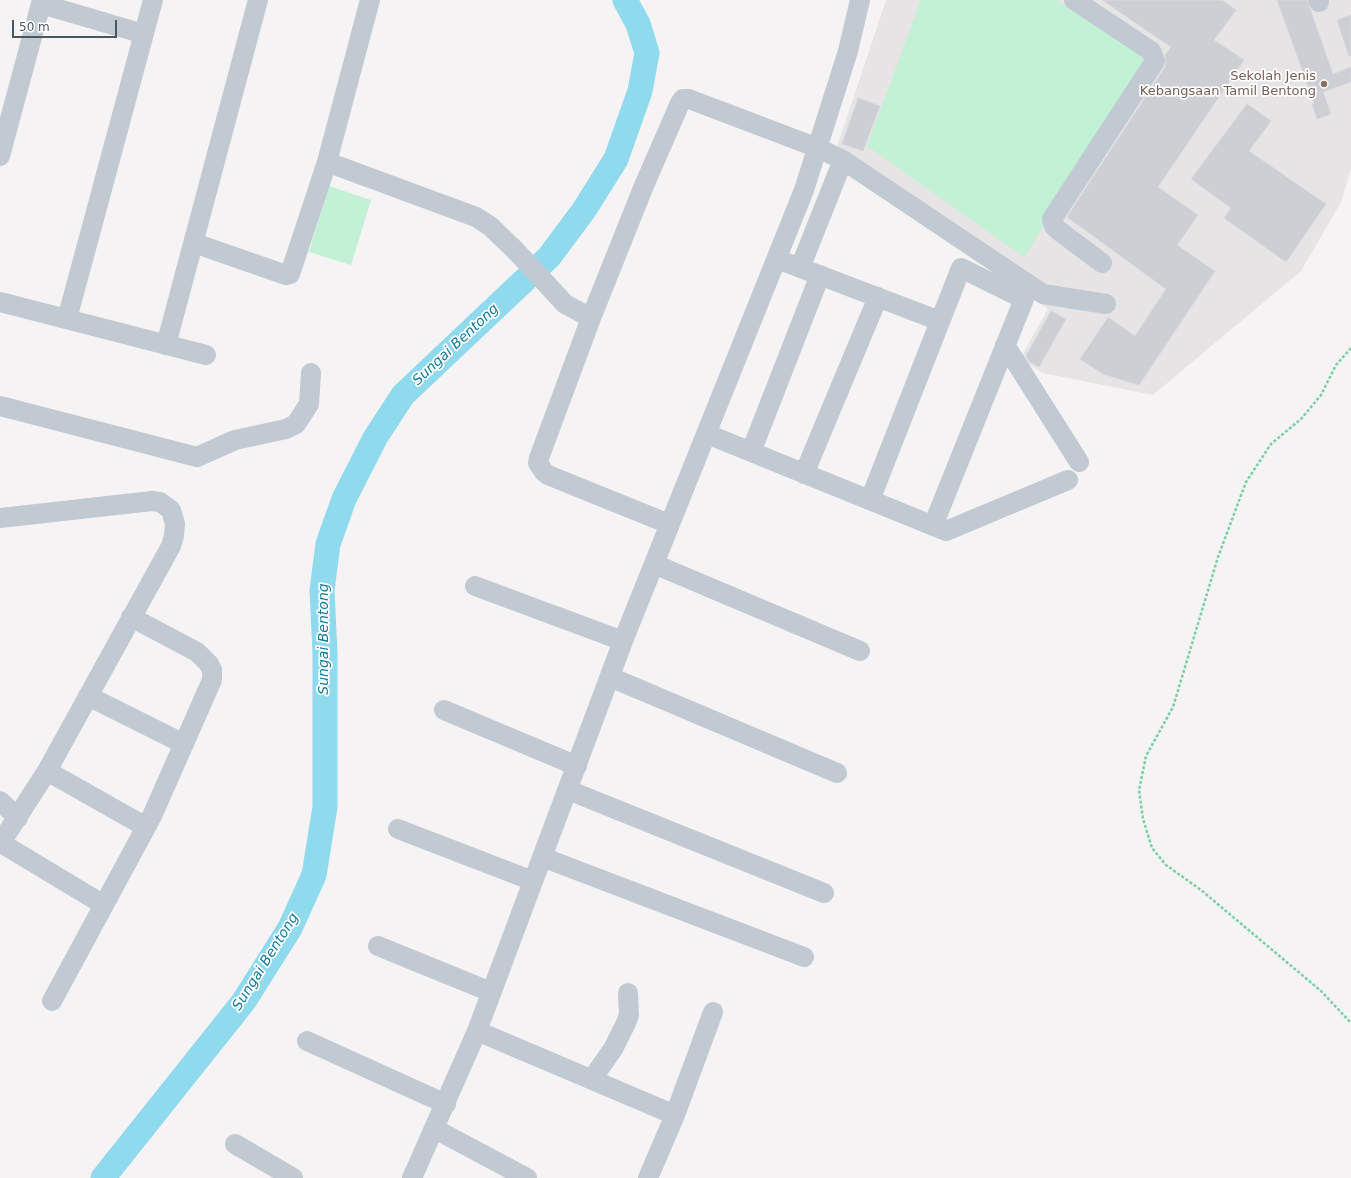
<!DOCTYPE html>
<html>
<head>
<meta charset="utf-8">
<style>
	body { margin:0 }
	#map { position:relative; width:1351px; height:1178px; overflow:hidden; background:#f5f3f3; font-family:"DejaVu Sans",sans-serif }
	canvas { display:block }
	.scale { position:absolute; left:12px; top:20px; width:105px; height:18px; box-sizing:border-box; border:2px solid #4a5661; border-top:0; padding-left:5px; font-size:12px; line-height:14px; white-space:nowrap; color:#4a5661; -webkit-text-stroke:3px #fff; paint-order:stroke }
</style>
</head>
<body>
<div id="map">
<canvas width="1351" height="1178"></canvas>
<div class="scale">50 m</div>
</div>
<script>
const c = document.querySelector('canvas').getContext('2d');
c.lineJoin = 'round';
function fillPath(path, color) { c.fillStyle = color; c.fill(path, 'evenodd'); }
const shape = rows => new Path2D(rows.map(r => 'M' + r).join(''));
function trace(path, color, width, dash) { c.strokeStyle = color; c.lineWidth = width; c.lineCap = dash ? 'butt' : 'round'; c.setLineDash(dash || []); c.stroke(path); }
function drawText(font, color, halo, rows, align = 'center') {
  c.font = font + ' "DejaVu Sans",sans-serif'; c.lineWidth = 3.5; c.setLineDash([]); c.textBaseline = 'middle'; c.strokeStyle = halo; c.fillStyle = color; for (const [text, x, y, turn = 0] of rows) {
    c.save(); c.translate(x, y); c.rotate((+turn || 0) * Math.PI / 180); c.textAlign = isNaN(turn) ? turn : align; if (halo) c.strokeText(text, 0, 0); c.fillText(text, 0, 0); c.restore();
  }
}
fillPath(shape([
	[886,0,1351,0,1351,168,1341,202,1301,271,1153,395,1043,373,1020,359,1048,309,832,162]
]), '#e6e4e5');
fillPath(shape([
	[921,0,1056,0,1150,61,1024,257,867,146],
	[329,186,371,200,351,265,309,252]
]), '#c3f1d5');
trace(shape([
	[103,1178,244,1001,290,928,314,875,325,807,325,653,322,590,328,544,344,499,375,438,403,395,549,257,584,210,616,159,640,91,647,53,638,24,625,0]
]), '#90daee', 25);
const building = shape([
	[1102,0,1222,0,1236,10,1214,40,1244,60,1158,187,1198,215,1177,245,1215,271,1139,385,1103,374,1080,359,1108,317,1135,336,1166,289,1067,217,1165,67,1166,62,1165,55,1171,47,1102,0],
	[1277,0,1307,0,1333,74,1351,67,1351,82,1323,92,1331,114,1317,119,1312,104,1314,103,1277,0],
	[1351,15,1351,56,1349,56,1337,20,1351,15],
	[858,98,880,106,863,151,842,144,858,98],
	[1247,104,1271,121,1249,151,1326,204,1286,262,1224,218,1231,208,1191,179,1247,104],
	[1051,311,1066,319,1039,367,1029,362,1026,356,1051,311]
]);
fillPath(building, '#cdcfd5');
trace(building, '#d7d9de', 1);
trace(shape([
	[1351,348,1336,365,1321,395,1301,419,1271,444,1246,482,1218,557,1173,707,1146,756,1139,790,1143,819,1152,848,1166,865,1201,890,1321,991,1351,1023]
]), '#7ad0a6', 2.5, [3, 2]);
trace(shape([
	[1074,0,1151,51,1155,61,1052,219,1054,226,1058,230,1102,263],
	[1318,0,1319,2],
	[41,4,144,34],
	[0,156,42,0],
	[327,162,476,217,490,226,516,251,565,304,591,318],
	[194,243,286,275,290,274,327,162,370,0],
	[777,259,940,321],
	[800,268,843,160],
	[0,302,206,355],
	[67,319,153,0],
	[166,345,258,0],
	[1005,345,1079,462],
	[0,406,197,457,235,440,286,429,296,424,309,404,311,373],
	[707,434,946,531,1068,480],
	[751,452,820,275],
	[804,474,878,297],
	[870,500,961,268,1024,299,933,526],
	[0,518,152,501,160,502,171,510,175,524,174,536,171,546,47,771,0,844],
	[669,524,548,475,544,472,538,463,539,458,591,318,643,188,680,103,683,99,689,99,818,148,843,160,1043,294,1106,304],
	[654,564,860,651],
	[475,586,623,641],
	[610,677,837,773],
	[88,696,184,744],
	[444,710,577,766],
	[47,771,146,827],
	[568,790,824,893],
	[0,801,18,818],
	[398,829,533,881],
	[1,843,104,905],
	[542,857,804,957],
	[378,946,491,992],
	[52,1001,152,816,212,680,212,670,209,664,197,652,131,617],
	[477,1031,675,1115],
	[307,1041,446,1104],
	[592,1079,613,1049,626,1023,629,1015,628,993],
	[435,1129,527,1178],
	[235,1144,293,1178],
	[412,1178,477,1031,623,641,804,190,848,51,860,0],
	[648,1178,675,1115,713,1012]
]), '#c1cad2', 20);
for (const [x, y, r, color] of [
	[1324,84,4,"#8d6e63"]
]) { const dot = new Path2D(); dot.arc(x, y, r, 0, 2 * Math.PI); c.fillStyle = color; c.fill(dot); trace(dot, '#fff', 1.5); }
drawText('13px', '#785e54', '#fff', [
	["Sekolah Jenis",1316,77],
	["Kebangsaan Tamil Bentong",1316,92]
], 'right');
drawText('italic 14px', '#0c7c9b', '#fff', [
	["Sungai Bentong",456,345,-43],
	["Sungai Bentong",324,639,-90],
	["Sungai Bentong",266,962,-58]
]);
</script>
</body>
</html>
